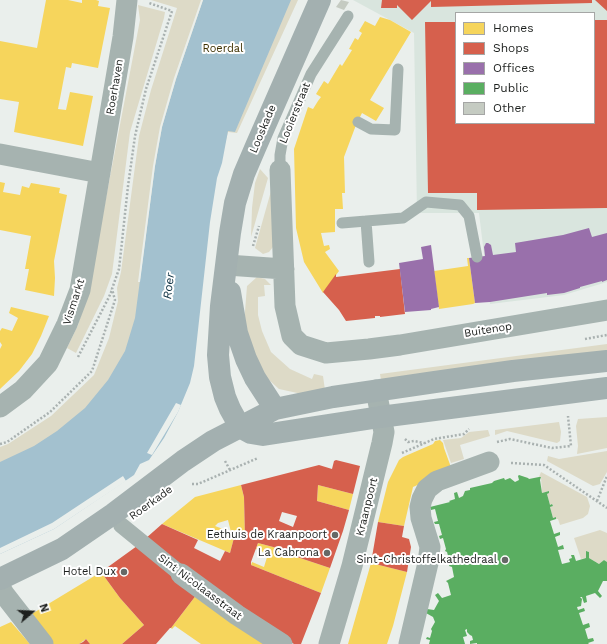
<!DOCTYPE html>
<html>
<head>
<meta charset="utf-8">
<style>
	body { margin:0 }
	#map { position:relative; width:607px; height:644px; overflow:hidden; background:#eaefec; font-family:"Work Sans",sans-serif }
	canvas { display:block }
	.legend { position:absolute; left:455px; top:12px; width:140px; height:112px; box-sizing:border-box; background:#fff; border:1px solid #a5a6a5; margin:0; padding:5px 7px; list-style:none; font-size:12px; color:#1d201e }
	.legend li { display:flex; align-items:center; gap:8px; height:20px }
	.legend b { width:20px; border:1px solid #a5a6a5 }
	.north { position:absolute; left:12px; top:592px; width:40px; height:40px; -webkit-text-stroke:3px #fff; paint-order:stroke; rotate:71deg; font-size:11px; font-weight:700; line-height:16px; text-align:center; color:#1d201e }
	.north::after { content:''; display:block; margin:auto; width:14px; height:18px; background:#1d201e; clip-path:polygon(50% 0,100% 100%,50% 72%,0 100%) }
</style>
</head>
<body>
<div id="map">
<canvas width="607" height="644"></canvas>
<ul class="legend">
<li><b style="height:11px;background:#f6d55c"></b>Homes</li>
<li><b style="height:11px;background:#d6604d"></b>Shops</li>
<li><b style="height:11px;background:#9970ab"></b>Offices</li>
<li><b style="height:11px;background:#5aae61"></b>Public</li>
<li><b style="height:11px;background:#c5cbc2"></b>Other</li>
</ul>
<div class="north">N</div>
</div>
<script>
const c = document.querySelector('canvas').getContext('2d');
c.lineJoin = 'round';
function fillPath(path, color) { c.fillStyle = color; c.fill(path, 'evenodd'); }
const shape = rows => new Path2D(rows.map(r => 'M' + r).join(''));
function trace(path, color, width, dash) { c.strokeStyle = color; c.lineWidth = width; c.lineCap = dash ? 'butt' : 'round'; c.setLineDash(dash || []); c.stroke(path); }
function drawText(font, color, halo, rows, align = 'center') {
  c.font = font + ' "Work Sans",sans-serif'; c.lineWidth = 4; c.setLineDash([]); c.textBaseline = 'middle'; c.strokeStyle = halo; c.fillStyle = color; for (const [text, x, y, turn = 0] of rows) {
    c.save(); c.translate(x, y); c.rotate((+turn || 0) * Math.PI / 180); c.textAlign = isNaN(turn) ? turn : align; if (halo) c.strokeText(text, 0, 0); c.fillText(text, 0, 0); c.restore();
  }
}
fillPath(shape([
	[353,0,607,0,607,282,564,295,490,304,479,213,417,213,414,33],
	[456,13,594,13,594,123,456,123]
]), '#d9e5de');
fillPath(shape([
	[151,0,298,0,237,133,228,132,197,255,0,551,0,447,8,444,51,416,94,375,109,338,118,301,117,288,121,272,139,136,151,90,177,8],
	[138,5,165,12,164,18,130,132,112,274,104,296,76,353,67,348,78,325,88,292,140,20],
	[260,169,268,178,251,237,252,208,255,183],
	[273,184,273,247,269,252,263,254,255,248],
	[257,277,265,279,271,285,264,285,265,296,258,297,258,315,262,331,271,352,290,369,312,379,314,374,323,376,325,390,302,394,279,389,259,371,244,324,247,286],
	[607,344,607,354,381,380,380,374],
	[607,417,607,448,577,454,578,446,576,426,578,419],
	[559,422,561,432,560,441,557,443,507,431,495,435,495,430],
	[488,430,490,436,460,445,464,459,451,463,443,440,461,438,469,432],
	[607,451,607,472,600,484,593,486,547,461,548,456,559,459],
	[541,472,587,497,590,506,588,514,583,518,560,525,558,519,556,519,556,517,553,518,550,507,553,506,552,504,550,505,547,494,549,493,549,491,542,493,541,477,539,477],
	[600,530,607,533,607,562,604,560,599,564,589,558,589,552,587,551,586,558,581,559,574,538]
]), '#dddac7');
fillPath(shape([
	[203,0,291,0,235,132,228,131,222,163,217,178,210,222,194,366,190,383,178,412,164,438,149,460,140,464,134,475,54,529,0,554,0,462,34,446,57,431,85,408,108,380,125,351,135,318,155,166,162,127,176,79]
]), '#a3c1cf');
fillPath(shape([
	[201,0,203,0,176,79,162,127,155,166,140,282,138,282,153,166,160,127,174,78],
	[176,403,181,405,178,412,152,455,147,453],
	[123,476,126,481,54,529,0,554,0,548,52,523]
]), '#eaefec');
fillPath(shape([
	[46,0,68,0,82,3,82,0,96,0,99,1,98,6,110,8,98,68,72,63,71,68,66,67,58,109,66,110,70,92,93,96,83,146,14,132,19,102,0,99,0,41,37,48],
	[380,17,390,20,411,32,370,100,384,108,376,121,362,113,356,125,344,157,345,193,342,193,343,209,335,209,335,232,321,233,324,246,329,245,330,249,325,252,339,271,323,293,304,262,296,228,294,149,308,107,313,109,318,101,321,97,316,94,324,81,328,84,340,64,342,66,352,50,349,49,355,38,358,40,362,33,359,31,365,21,375,26],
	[0,182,5,183,3,192,20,195,22,186,29,188,31,183,60,188,59,193,67,195,54,261,55,278,54,296,25,290,29,269,25,269,31,236,0,230],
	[467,258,469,258,475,303,473,304,439,309,434,271,468,266],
	[11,307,49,316,41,336,32,354,19,371,0,389,0,349,2,345,0,342,0,331,2,328,12,331,18,318,9,313],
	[440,440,443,443,444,448,452,470,413,487,404,526,378,522,388,482,399,460,403,457,433,444,435,441],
	[241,485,244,497,245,538,235,534,230,553,162,524,195,497],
	[228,520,231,532,215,526,218,523],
	[318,485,353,494,349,510,317,501],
	[258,543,277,548,276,550,330,568,321,593,251,565,252,562,264,567,268,554,256,549],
	[371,563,407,572,393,626,387,644,348,644],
	[101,572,120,598,144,625,122,644,90,644,86,639,79,644,51,644,30,615],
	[197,594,270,644,201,644,175,626,172,629,171,628],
	[11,622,30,644,0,644,0,627]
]), '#f6d55c');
fillPath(shape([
	[382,0,592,0,592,3,431,7,431,1,412,20,397,5,397,8,381,8],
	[595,0,607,0,607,11],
	[594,20,607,20,607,208,477,210,477,193,428,193,425,22,456,22,456,123,594,123],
	[400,269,405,314,380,317,380,316,375,316,375,318,346,321,339,310,323,292,336,274,336,277],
	[336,460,360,466,353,494,318,485,317,501,349,510,343,531,330,568,276,550,277,548,258,543,251,562,251,565,321,593,301,644,294,644,265,627,145,539,162,524,198,540,194,548,220,561,225,551,230,553,235,534,245,538,244,497,241,485,319,465,332,469,334,461],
	[282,512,297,516,293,527,279,521],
	[378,522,404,526,402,537,409,539,411,547,407,572,371,563],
	[137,546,197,594,171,628,170,628,156,644,122,644,144,625,120,598,101,572],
	[86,639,90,644,79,644,83,642]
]), '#d6604d');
fillPath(shape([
	[589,228,592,237,607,233,607,280,602,282,602,281,580,287,580,288,564,293,547,295,547,293,490,302,475,303,469,258,485,256,484,247,486,243,488,243,491,245,493,255,516,252,515,243,563,235],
	[431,245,439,307,431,309,431,310,405,312,399,263,423,259,421,247]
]), '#9970ab');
fillPath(shape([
	[519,475,528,478,529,479,539,477,541,477,540,480,542,493,549,491,549,493,547,494,550,505,552,504,553,506,550,507,553,518,556,517,556,519,550,521,554,534,560,532,560,535,555,537,558,547,563,545,564,549,558,550,562,564,570,562,569,559,572,558,571,555,574,555,576,561,586,558,586,551,589,552,589,558,599,564,604,560,607,562,607,581,603,581,598,591,602,596,600,598,595,593,586,596,587,602,584,603,582,597,580,597,582,599,581,606,577,607,578,610,584,608,585,611,579,613,583,625,589,623,590,627,585,629,588,639,593,638,594,641,588,643,589,644,477,644,477,643,470,644,470,641,473,640,472,636,470,635,467,632,467,629,465,630,467,636,463,637,465,644,429,644,430,640,426,639,427,637,430,638,432,631,431,629,435,622,433,617,426,613,427,609,434,610,439,601,435,595,438,593,442,598,451,595,448,583,446,581,454,577,452,567,449,566,450,563,447,552,445,551,446,549,443,538,440,539,439,536,442,535,439,524,435,524,434,522,438,521,435,509,431,510,430,507,450,502,449,501,455,499,454,493,457,492,459,498,463,496,465,491,470,490,470,488,492,483,494,481,504,478,505,480,510,478,515,482,519,480,518,476]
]), '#5aae61');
fillPath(shape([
	[341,0,349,2,344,10,336,7]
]), '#c5cbc2');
trace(shape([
	[253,246,259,226],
	[585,339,607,335],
	[78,357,109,297,112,290],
	[405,439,408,442,414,441,424,443],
	[497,442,510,439,552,448,571,446,568,416],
	[0,444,7,442,50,412,92,371,115,300,112,289,119,269,128,186,135,136,146,89,172,11,149,3],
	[402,453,434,439,464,434,469,429],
	[225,461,230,470],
	[511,463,544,465,607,508],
	[192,484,198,484,258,458],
	[597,501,607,476]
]), '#a9b1b0', 2.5, [2, 2]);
trace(shape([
	[358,122,371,129,395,130,398,69],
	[280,170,280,155,283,138,311,74,348,16],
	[366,221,369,262],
	[342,223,403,218,426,202,460,205,469,216,477,257]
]), '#a6b3b0', 11);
trace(shape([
	[121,525,181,574]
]), '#a6b3b0', 16);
trace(shape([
	[0,154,100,173],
	[280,170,285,306,292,336,301,345,326,353,369,349,400,345,607,310],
	[227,265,284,269],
	[0,407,23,390,48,363,67,324,80,290,123,37,127,0],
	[181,574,237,615,282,644],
	[0,587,4,594,43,644],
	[329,644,352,566,382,443,384,432,376,390],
	[409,644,428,563,430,547,421,518,420,507,422,499,427,489,437,481,489,462]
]), '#a6b3b0', 21);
trace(shape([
	[230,292,237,333,246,359,255,378,275,409],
	[240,427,230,409,225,397,220,377,218,355,221,306,230,233,235,203,244,174,256,146,320,0],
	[240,427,251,433,263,435,380,417,607,388],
	[0,579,62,549,113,514,183,461,213,441,275,409,333,397,435,382,513,371,607,361]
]), '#a3b0b0', 22);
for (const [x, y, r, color] of [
	[335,535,4,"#656866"],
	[327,553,4,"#656866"],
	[505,560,4,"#656866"],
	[124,572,4,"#656866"]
]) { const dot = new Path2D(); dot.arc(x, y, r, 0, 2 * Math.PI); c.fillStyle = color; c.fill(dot); trace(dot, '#fff', 1.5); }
drawText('11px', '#3e3100', '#fff', [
	["Roerdal",223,49]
]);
drawText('11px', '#1d201e', '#fff', [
	["Roerhaven",115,87,-80],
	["Looierstraat",295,113,-68],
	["Looskade",263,129,-67],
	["Vismarkt",74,302,-72],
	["Buitenop",488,330,-9],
	["Roerkade",151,503,-36],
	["Kraanpoort",367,507,-76],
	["Sint Nicolaasstraat",200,587,37]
]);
drawText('11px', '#1d201e', '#fff', [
	["Eethuis de Kraanpoort",327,535],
	["La Cabrona",319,553],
	["Sint-Christoffelkathedraal",497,560],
	["Hotel Dux",116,572]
], 'right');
drawText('italic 12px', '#0d3243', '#fff', [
	["Roer",169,286,-83]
]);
</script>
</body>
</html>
